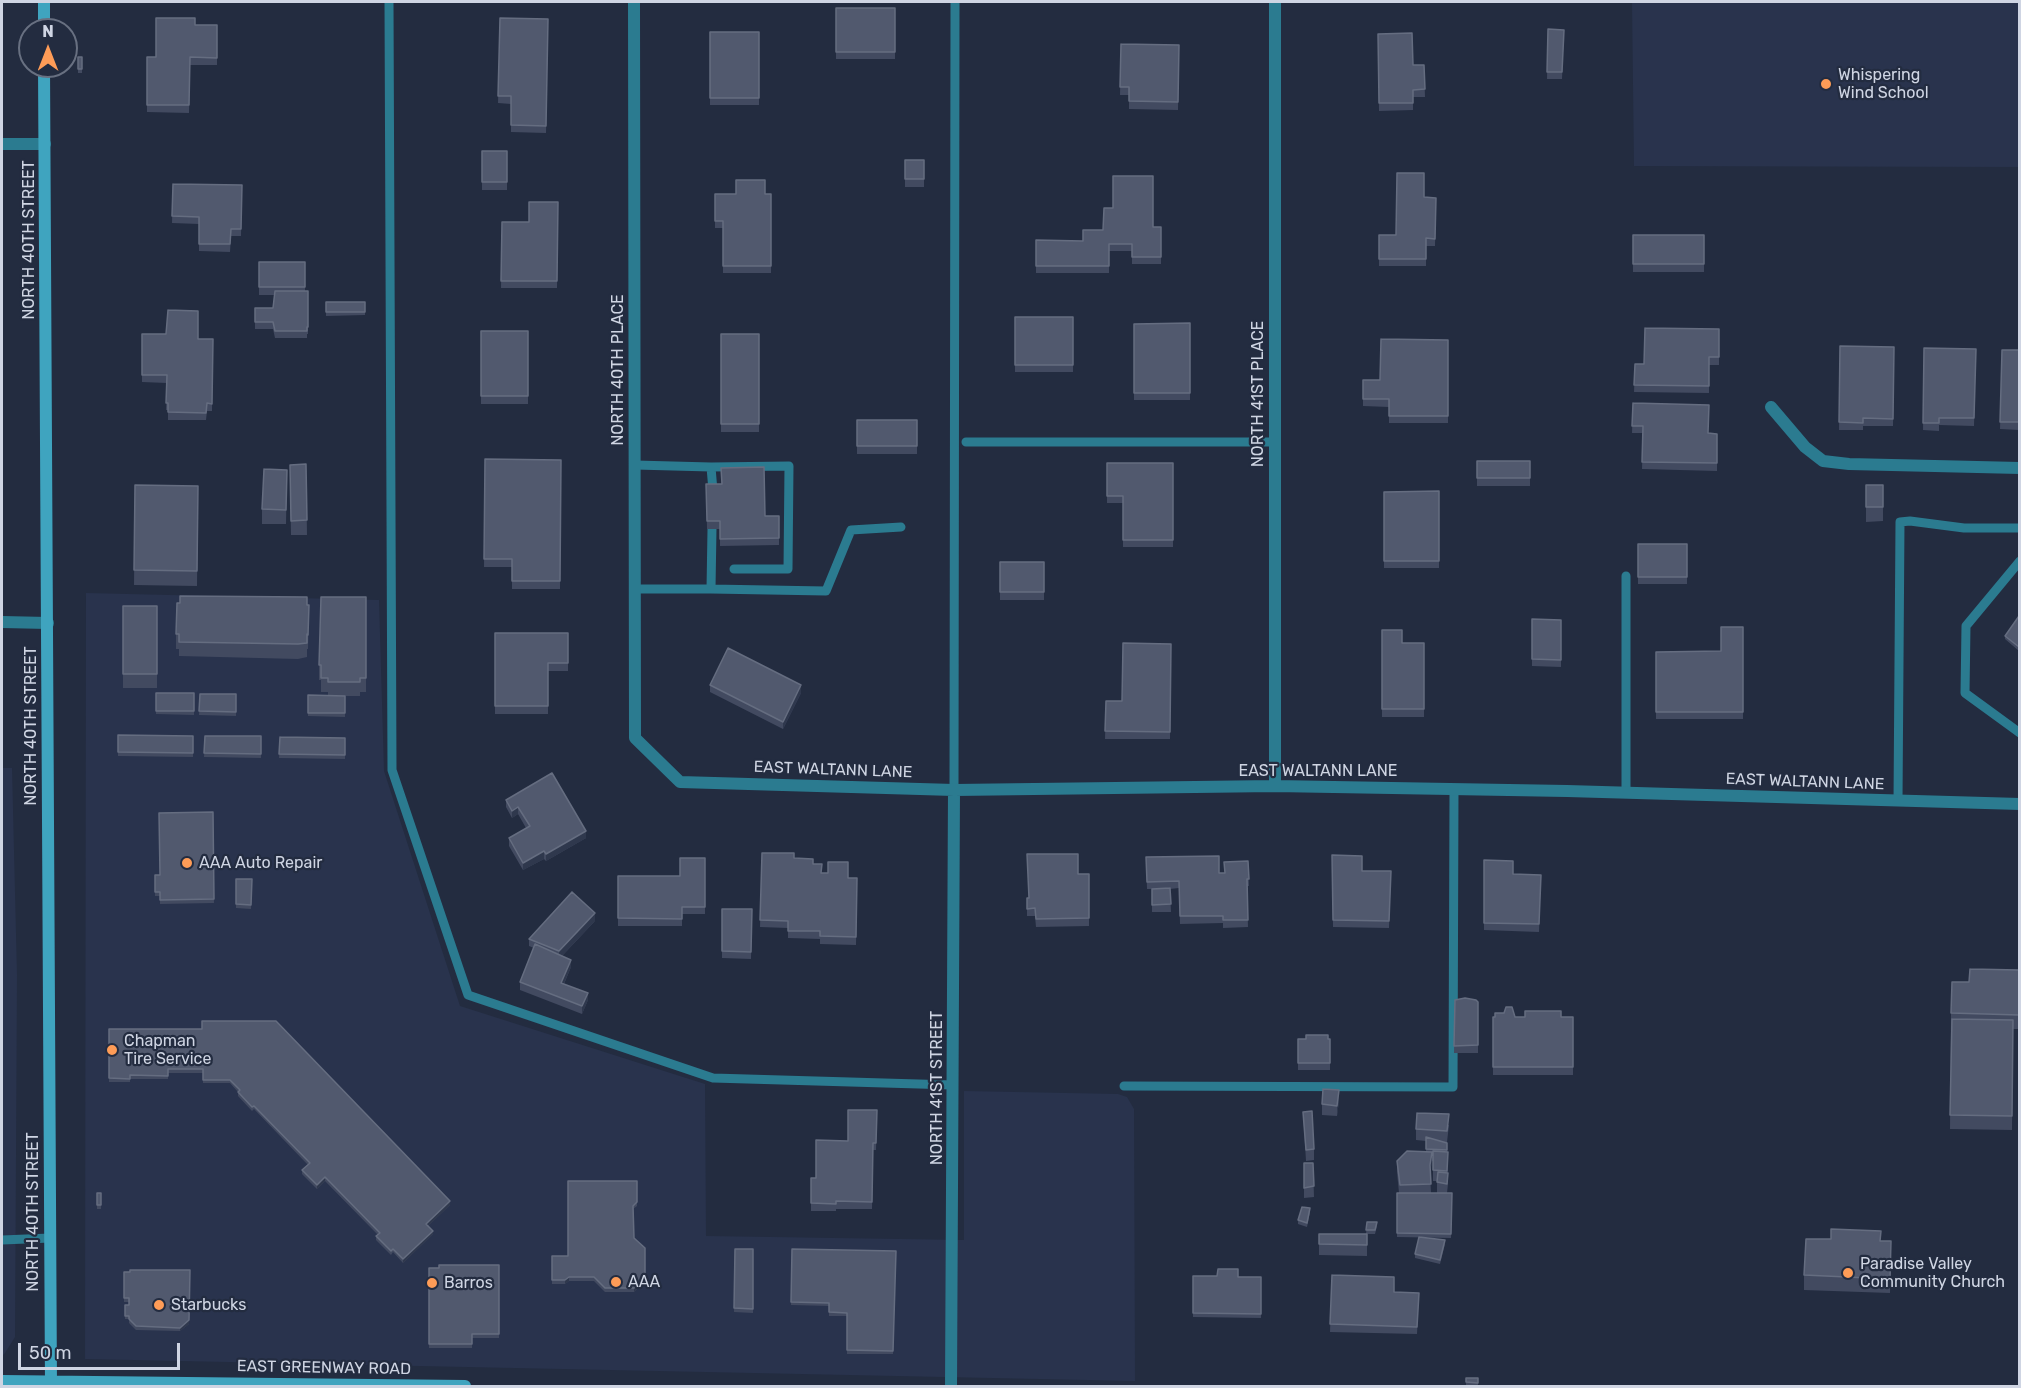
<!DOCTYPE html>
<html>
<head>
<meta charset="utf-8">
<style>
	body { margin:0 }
	#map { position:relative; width:2021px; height:1388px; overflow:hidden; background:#232c40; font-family:Rubik,sans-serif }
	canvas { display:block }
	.frame { position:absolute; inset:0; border:3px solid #cfd5e3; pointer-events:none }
	.north { position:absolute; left:18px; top:18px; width:60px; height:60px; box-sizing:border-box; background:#232c40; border:2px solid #687081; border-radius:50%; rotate:0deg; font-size:16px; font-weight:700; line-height:24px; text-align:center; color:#cfd5e3 }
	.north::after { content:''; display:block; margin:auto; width:21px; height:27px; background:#fe9c57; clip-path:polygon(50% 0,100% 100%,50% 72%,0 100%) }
	.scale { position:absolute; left:18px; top:1343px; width:162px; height:27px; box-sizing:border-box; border:3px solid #cfd5e3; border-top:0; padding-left:8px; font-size:18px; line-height:21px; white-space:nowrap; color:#cfd5e3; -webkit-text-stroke:4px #232c40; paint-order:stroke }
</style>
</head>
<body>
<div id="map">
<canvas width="2021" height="1388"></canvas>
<div class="frame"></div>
<div class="north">N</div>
<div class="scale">50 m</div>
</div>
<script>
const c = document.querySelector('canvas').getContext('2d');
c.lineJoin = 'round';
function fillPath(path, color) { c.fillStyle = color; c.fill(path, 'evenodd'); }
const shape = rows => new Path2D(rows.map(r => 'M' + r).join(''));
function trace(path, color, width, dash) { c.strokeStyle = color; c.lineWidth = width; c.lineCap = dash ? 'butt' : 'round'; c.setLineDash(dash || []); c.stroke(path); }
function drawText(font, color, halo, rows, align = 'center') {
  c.font = font + ' Rubik,sans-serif'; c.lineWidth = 4.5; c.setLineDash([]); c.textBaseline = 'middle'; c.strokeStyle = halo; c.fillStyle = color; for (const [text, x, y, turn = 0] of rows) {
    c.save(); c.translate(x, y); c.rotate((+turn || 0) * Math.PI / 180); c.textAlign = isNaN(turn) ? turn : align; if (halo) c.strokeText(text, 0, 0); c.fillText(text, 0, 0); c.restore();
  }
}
fillPath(shape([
	[1632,2,2019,2,2019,167,1634,166],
	[86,593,379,600,384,771,460,1006,705,1084,706,1236,964,1240,964,1091,1118,1094,1127,1097,1134,1109,1135,1381,85,1359],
	[2,768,12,768,17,975,15,1337,5,1353,2,1356]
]), '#29334d');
trace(shape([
	[389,2,392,770,468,995,713,1078,953,1085],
	[966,442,1275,442],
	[635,465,711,467,713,491],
	[711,467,789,466,788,569,734,569],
	[2020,561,1966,626,1965,693,2020,733],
	[1626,576,1626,793],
	[635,589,711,589,712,529],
	[711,589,826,591,851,530,901,527],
	[954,790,955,2],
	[1898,801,1900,522,1910,521,1964,528,2020,528],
	[1124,1086,1453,1087,1454,789],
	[2,1240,50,1238]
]), '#2b7b90', 9);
trace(shape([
	[634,2,635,738,680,782,954,790,1275,786,1567,791,2020,804],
	[1275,2,1275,786],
	[2,144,45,144],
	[1771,407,1805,447,1823,461,1849,464,2020,468],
	[2,622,48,623],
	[951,1386,954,790]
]), '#2b7b90', 12);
trace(shape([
	[44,2,44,30],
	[44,66,51,1386],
	[2,1381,465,1386]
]), '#3fa4bf', 12);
fillPath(shape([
	[836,8,895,8,895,59,836,59],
	[500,18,548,19,546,133,511,132,511,104,498,103],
	[217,25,217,65,190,65,189,113,147,112,147,57,156,57],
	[1548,29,1564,30,1562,79,1547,79],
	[710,32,759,32,759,105,710,105],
	[1378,34,1413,65,1424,65,1425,97,1413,97,1413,110,1379,111],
	[1121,44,1179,45,1178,110,1129,109,1129,95,1120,95],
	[78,57,82,57,82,73,78,73],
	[482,151,507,151,507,190,482,190],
	[905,160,924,160,924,187,905,187],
	[173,184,242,185,241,236,231,236,230,252,199,251,199,224,172,223],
	[715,194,771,194,771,273,723,273,723,228,715,228],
	[1424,197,1436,198,1435,246,1426,246,1426,266,1379,266,1379,235,1396,235],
	[558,202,557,288,501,288,502,222,529,222],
	[1153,227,1161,227,1161,264,1132,264,1132,251,1109,251,1109,273,1036,273,1036,240,1083,241,1103,230],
	[1633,235,1704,235,1704,272,1633,272],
	[259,262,305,262,305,291,308,291,308,334,307,334,307,338,275,338,273,329,255,329,255,308,273,308,274,295,259,295],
	[326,302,365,302,365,315,326,316],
	[1015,317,1073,317,1073,372,1015,372],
	[1190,323,1190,400,1134,400,1134,324],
	[1719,329,1719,365,1709,365,1709,393,1634,392,1635,364,1644,364],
	[481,331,528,331,528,404,481,404],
	[142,334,198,339,213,339,212,411,207,411,206,420,168,420,168,410,166,410,167,383,142,382],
	[721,334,759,334,759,432,721,432],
	[1448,340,1448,423,1389,423,1389,407,1363,406,1363,380,1380,380],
	[1840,346,1894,347,1893,426,1863,426,1863,430,1839,430],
	[1924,348,1976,349,1974,426,1939,425,1939,431,1923,430],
	[2002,350,2019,350,2019,430,2000,429],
	[1633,403,1708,433,1717,434,1717,471,1642,469,1643,433,1632,433],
	[857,420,917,420,917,454,857,454],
	[485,459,561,460,560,589,512,589,512,567,484,567],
	[1477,461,1530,461,1530,486,1477,486],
	[1107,463,1173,463,1173,547,1123,547,1123,503,1107,503],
	[306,464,307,535,291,535,290,479],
	[287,470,286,524,262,524,262,509],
	[706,484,765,516,779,516,779,545,720,546,720,529,707,529],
	[135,485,198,486,197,586,134,585],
	[1866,485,1883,507,1883,521,1866,522],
	[1439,491,1439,568,1384,568,1384,492],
	[1638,544,1687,544,1687,584,1638,584],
	[1000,562,1044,562,1044,600,1000,600],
	[366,597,366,692,360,692,360,696,345,696,345,717,308,716,308,695,328,696,328,692,321,692,321,680,319,680,319,665],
	[307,605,309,605,308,649,307,649,307,657,298,659,179,656,179,649,176,649,176,634],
	[123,606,157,606,157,688,123,688],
	[2019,616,2019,651,2005,639,2005,636],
	[1532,619,1561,620,1561,667,1532,666],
	[1743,627,1743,719,1656,719,1656,652,1721,651],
	[1382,630,1402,643,1424,643,1424,717,1382,717],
	[495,633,568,633,568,671,548,671,548,714,495,714],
	[1171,644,1170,739,1105,739,1106,701,1122,701],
	[710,685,801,693,783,729,710,692],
	[156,693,194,693,194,715,156,714],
	[200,694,236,694,236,716,199,715],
	[118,735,193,736,193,757,118,756],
	[205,736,261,736,261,758,204,757],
	[280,737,345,738,345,759,279,758],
	[506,800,586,838,546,861,544,859,523,870,509,846,509,838,526,828,518,814,512,818,506,807],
	[213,812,214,903,160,904,160,896,155,896,155,875,160,875],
	[762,853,794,858,813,864,821,873,848,878,857,878,856,945,820,944,820,939,788,938,788,928,760,927],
	[1332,855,1362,871,1391,871,1389,928,1333,927],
	[1146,857,1219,873,1225,873,1248,861,1249,886,1247,886,1248,927,1223,928,1223,923,1180,924,1179,888,1170,889,1171,912,1152,912,1152,889,1147,889],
	[705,858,705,914,682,914,682,926,618,926,618,876,680,876],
	[1484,860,1513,874,1541,875,1539,932,1484,930],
	[1078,874,1089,874,1089,926,1036,927,1035,916,1027,916,1027,898,1029,898],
	[236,879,252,879,251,909,236,908],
	[722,909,752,909,751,959,722,958],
	[595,921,562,956,571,967,564,984,588,1000,582,1014,520,990,520,982,534,948,529,946,529,939],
	[2019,970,2019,1029,2013,1029,2012,1130,1950,1129,1951,1013,1969,982],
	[1455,1000,1478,1002,1478,1053,1454,1053],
	[1493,1017,1573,1017,1573,1075,1493,1075],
	[109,1029,202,1029,450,1205,428,1226,433,1234,403,1263,393,1252,391,1255,376,1240,376,1236,378,1235,325,1181,317,1189,302,1174,302,1170,308,1165,254,1109,252,1111,238,1096,238,1092,230,1083,203,1083,203,1073,168,1073,168,1079,130,1079,130,1082,109,1082],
	[1298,1039,1330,1039,1330,1070,1298,1070],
	[1339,1101,1337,1116,1322,1115,1322,1104],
	[877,1110,876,1150,873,1150,872,1209,836,1209,836,1211,811,1211,811,1178,816,1178,848,1141],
	[1303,1112,1314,1149,1314,1160,1306,1161],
	[1449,1125,1447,1142,1444,1142,1447,1143,1448,1184,1447,1193,1452,1193,1451,1238,1397,1237,1397,1193,1399,1193,1397,1172,1397,1161,1426,1152,1426,1141,1416,1140,1416,1129],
	[1432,1161,1433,1161,1433,1181,1437,1181,1437,1193,1431,1193,1430,1172],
	[1304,1163,1313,1163,1314,1197,1304,1198],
	[637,1181,637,1206,633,1209,634,1238,645,1281,634,1292,605,1292,594,1281,569,1281,565,1284,552,1284,552,1256,568,1256],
	[97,1193,101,1193,101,1209,97,1209],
	[1310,1212,1307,1227,1298,1224,1298,1220],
	[1367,1222,1377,1226,1375,1234,1366,1234],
	[1319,1234,1367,1234,1367,1256,1319,1255],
	[1881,1241,1891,1255,1890,1293,1804,1290,1804,1275],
	[1445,1244,1440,1264,1415,1258,1415,1254],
	[735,1249,753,1249,753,1313,734,1312],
	[792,1249,896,1251,893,1354,847,1354,847,1316,829,1316,829,1306,791,1305],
	[499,1265,499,1338,472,1338,472,1348,429,1348,429,1268],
	[190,1270,189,1324,180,1331,136,1330,129,1323,129,1319,125,1319,125,1305,129,1305,129,1302,124,1302,124,1272],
	[1332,1275,1394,1292,1419,1293,1417,1334,1330,1332],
	[1193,1276,1261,1277,1261,1318,1193,1317],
	[1466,1378,1478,1378,1478,1386,1466,1386]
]), '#424a60');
fillPath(shape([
	[801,685,801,693,783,729,783,722],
	[518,807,518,814,512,818,512,811],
	[586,831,586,838,546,861,546,854],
	[544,851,544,859,523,870,523,863],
	[595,913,595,921,559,959,559,951],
	[571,960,571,967,561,990,561,983],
	[588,993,588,1000,582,1014,582,1006],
	[1339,1090,1339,1101,1337,1116,1337,1106],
	[1432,1152,1432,1163,1430,1176,1430,1165],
	[325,1177,325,1181,317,1189,317,1185],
	[450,1201,450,1205,426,1228,426,1224],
	[433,1231,433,1234,403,1263,403,1259],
	[569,1277,569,1281,565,1284,565,1280],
	[645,1277,645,1281,634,1292,634,1288],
	[189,1320,189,1324,180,1331,180,1328]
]), '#2f384d');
const building = shape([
	[836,8,895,8,895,52,836,52,836,8],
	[156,18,195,18,195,25,217,25,217,58,190,57,189,105,147,105,147,57,156,57,156,18],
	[500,18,548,19,546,126,511,125,511,96,498,96,500,18],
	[1548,29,1564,30,1562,72,1547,72,1548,29],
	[710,32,759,32,759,98,710,98,710,32],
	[1412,33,1413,65,1424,65,1425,89,1413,90,1413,103,1379,103,1378,34,1412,33],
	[1121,44,1179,45,1178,102,1129,101,1129,87,1120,87,1121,44],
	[78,57,82,57,82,69,78,69,78,57],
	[482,151,507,151,507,182,482,182,482,151],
	[905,160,924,160,924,179,905,179,905,160],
	[1397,173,1424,173,1424,197,1436,198,1435,239,1426,238,1426,259,1379,259,1379,235,1396,235,1397,173],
	[1113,176,1153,176,1153,227,1161,227,1161,257,1132,257,1132,244,1109,244,1109,266,1036,266,1036,240,1083,241,1083,230,1103,230,1104,208,1113,208,1113,176],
	[736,180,765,180,765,194,771,194,771,266,723,266,723,221,715,221,715,194,736,194,736,180],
	[173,184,242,185,241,229,231,229,230,244,199,244,199,217,172,216,173,184],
	[529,202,558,202,557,281,501,281,502,222,529,222,529,202],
	[1633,235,1704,235,1704,264,1633,264,1633,235],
	[259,262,305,262,305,287,259,287,259,262],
	[275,291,308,291,308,327,307,327,307,331,275,331,273,322,255,322,255,308,273,308,275,291],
	[326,302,365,302,365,312,326,312,326,302],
	[168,310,198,311,198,339,213,339,212,404,207,403,206,413,168,412,168,403,166,403,167,375,142,375,142,334,166,334,168,310],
	[1015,317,1073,317,1073,365,1015,365,1015,317],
	[1190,323,1190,393,1134,393,1134,324,1190,323],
	[1645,328,1719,329,1719,357,1709,357,1709,386,1634,385,1635,364,1644,364,1645,328],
	[481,331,528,331,528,396,481,396,481,331],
	[721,334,759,334,759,424,721,424,721,334],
	[1381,339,1448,340,1448,416,1389,416,1389,399,1363,399,1363,380,1380,380,1381,339],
	[1840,346,1894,347,1893,419,1863,418,1863,423,1839,422,1840,346],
	[1924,348,1976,349,1974,418,1939,418,1939,423,1923,423,1924,348],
	[2002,350,2019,350,2019,422,2000,422,2002,350],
	[1633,403,1709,405,1708,433,1717,434,1717,463,1642,462,1643,426,1632,426,1633,403],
	[857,420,917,420,917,446,857,446,857,420],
	[485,459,561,460,560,581,512,581,512,559,484,559,485,459],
	[1477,461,1530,461,1530,478,1477,478,1477,461],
	[1107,463,1173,463,1173,540,1123,540,1123,496,1107,496,1107,463],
	[306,464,307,520,291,521,290,465,306,464],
	[764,467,765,516,779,516,779,538,720,539,720,521,707,521,706,484,722,484,721,468,764,467],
	[264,469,287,470,286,510,262,509,264,469],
	[135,485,198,486,197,571,134,570,135,485],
	[1866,485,1883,485,1883,507,1866,507,1866,485],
	[1439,491,1439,561,1384,561,1384,492,1439,491],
	[1638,544,1687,544,1687,577,1638,577,1638,544],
	[1000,562,1044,562,1044,592,1000,592,1000,562],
	[180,596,307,597,307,605,309,605,308,635,307,634,307,643,298,644,179,642,179,634,176,634,177,603,180,603,180,596],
	[321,597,366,597,366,678,360,678,360,682,328,682,328,678,321,678,321,665,319,665,321,597],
	[123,606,157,606,157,674,123,674,123,606],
	[2019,616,2019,647,2005,636,2019,616],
	[1532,619,1561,620,1561,660,1532,659,1532,619],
	[1721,627,1743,627,1743,712,1656,712,1656,652,1721,651,1721,627],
	[1382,630,1402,630,1402,643,1424,643,1424,709,1382,709,1382,630],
	[495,633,568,633,568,663,548,663,548,706,495,706,495,633],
	[1123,643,1171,644,1170,732,1105,731,1106,701,1122,701,1123,643],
	[728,648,801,685,783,722,710,685,728,648],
	[156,693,194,693,194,711,156,711,156,693],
	[200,694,236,694,236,712,199,711,200,694],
	[308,695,345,696,345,713,308,713,308,695],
	[118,735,193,736,193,753,118,752,118,735],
	[205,736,261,736,261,754,204,753,205,736],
	[280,737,345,738,345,755,279,754,280,737],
	[552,773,586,831,546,854,544,851,523,863,509,838,530,826,518,807,512,811,506,800,552,773],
	[213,812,214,899,160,900,160,892,155,892,155,875,160,875,159,813,213,812],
	[762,853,794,853,794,858,813,859,813,864,822,864,821,873,828,873,828,862,848,862,848,878,857,878,856,937,820,936,820,931,788,931,788,921,760,920,762,853],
	[1027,854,1078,854,1078,874,1089,874,1089,918,1036,919,1035,908,1027,909,1027,898,1029,898,1027,854],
	[1332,855,1362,856,1362,871,1391,871,1389,921,1333,920,1332,855],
	[1219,856,1219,873,1225,873,1224,862,1248,861,1249,879,1247,879,1248,920,1223,920,1223,916,1180,916,1179,881,1147,882,1146,857,1219,856],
	[680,858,705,858,705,907,682,907,682,919,618,918,618,876,680,876,680,858],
	[1484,860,1513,861,1513,874,1541,875,1539,924,1484,923,1484,860],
	[236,879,252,879,251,905,236,904,236,879],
	[1170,888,1171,904,1152,905,1152,889,1170,888],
	[572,892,595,913,559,951,529,939,572,892],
	[722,909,752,909,751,952,722,951,722,909],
	[535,944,571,960,561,983,588,993,582,1006,520,982,535,944],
	[1970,969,2019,970,2019,1015,1951,1013,1952,982,1969,982,1970,969],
	[1465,998,1476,1000,1478,1002,1478,1045,1454,1046,1455,1000,1465,998],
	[1506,1007,1512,1007,1515,1017,1525,1017,1525,1011,1561,1011,1561,1017,1573,1017,1573,1067,1493,1067,1493,1017,1495,1017,1495,1013,1504,1013,1506,1007],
	[1952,1019,2013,1020,2012,1116,1950,1115,1952,1019],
	[202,1021,276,1021,450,1201,426,1224,433,1231,403,1259,393,1249,391,1251,376,1236,380,1233,325,1177,317,1185,302,1170,310,1163,254,1106,252,1107,238,1092,240,1090,230,1080,203,1080,203,1069,168,1069,168,1076,130,1075,130,1079,109,1078,109,1029,202,1029,202,1021],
	[1306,1035,1328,1035,1328,1039,1330,1039,1330,1063,1298,1063,1298,1039,1306,1039,1306,1035],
	[1323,1089,1339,1090,1337,1106,1322,1104,1323,1089],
	[848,1110,877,1110,876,1143,873,1143,872,1202,836,1201,836,1204,811,1203,811,1178,816,1178,816,1140,848,1141,848,1110],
	[1312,1111,1314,1149,1306,1150,1303,1112,1312,1111],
	[1417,1113,1449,1114,1447,1131,1416,1129,1417,1113],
	[1426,1137,1447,1143,1447,1150,1426,1149,1426,1137],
	[1407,1151,1432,1152,1430,1165,1431,1184,1400,1185,1397,1161,1407,1151],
	[1433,1151,1448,1152,1447,1171,1433,1170,1433,1151],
	[1304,1163,1313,1163,1314,1186,1304,1188,1304,1163],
	[1438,1172,1448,1173,1447,1184,1437,1182,1438,1172],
	[568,1181,637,1181,637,1202,633,1206,634,1238,645,1248,645,1277,634,1288,605,1288,594,1277,569,1277,565,1280,552,1280,552,1256,568,1256,568,1181],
	[97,1193,101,1193,101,1205,97,1205,97,1193],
	[1397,1193,1452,1193,1451,1234,1397,1233,1397,1193],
	[1302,1207,1310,1208,1307,1223,1298,1220,1302,1207],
	[1367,1222,1377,1222,1375,1230,1366,1230,1367,1222],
	[1831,1229,1881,1231,1880,1241,1891,1241,1890,1279,1804,1275,1806,1239,1831,1239,1831,1229],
	[1319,1234,1367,1234,1367,1245,1319,1244,1319,1234],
	[1419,1237,1445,1240,1440,1260,1415,1254,1419,1237],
	[735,1249,753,1249,753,1309,734,1308,735,1249],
	[792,1249,896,1251,893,1351,847,1350,847,1313,829,1312,829,1303,791,1302,792,1249],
	[439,1265,499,1265,499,1334,472,1334,472,1344,429,1344,429,1268,439,1268,439,1265],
	[1218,1269,1238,1269,1238,1277,1261,1277,1261,1314,1193,1313,1193,1276,1217,1276,1218,1269],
	[130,1270,190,1270,189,1320,180,1328,136,1326,129,1319,129,1316,125,1316,125,1305,129,1305,129,1298,124,1298,124,1272,130,1272,130,1270],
	[1332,1275,1394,1277,1394,1292,1419,1293,1417,1327,1330,1324,1332,1275],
	[1466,1378,1478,1378,1478,1383,1466,1382,1466,1378]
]);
fillPath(building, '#51596e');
trace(building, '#656d80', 1.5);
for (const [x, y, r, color] of [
	[1826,84,6,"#fe9c57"],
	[187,863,6,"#fe9c57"],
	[112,1050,6,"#fe9c57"],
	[1848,1273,6,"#fe9c57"],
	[616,1282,6,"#fe9c57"],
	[432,1283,6,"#fe9c57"],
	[159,1305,6,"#fe9c57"]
]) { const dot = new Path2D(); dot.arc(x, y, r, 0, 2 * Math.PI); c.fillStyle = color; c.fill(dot); trace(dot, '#232c40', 2); }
drawText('16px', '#cfd5e3', '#232c40', [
	["Whispering",1838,75],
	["Wind School",1838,93],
	["AAA Auto Repair",199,863],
	["Chapman",124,1041],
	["Tire Service",124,1059],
	["Paradise Valley",1860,1264],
	["Community Church",1860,1282],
	["AAA",628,1282],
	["Barros",444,1283],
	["Starbucks",171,1305]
], 'left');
drawText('16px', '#cfd5e3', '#232c40', [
	["NORTH 40TH STREET",29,240,-90],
	["NORTH 40TH PLACE",618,370,-90],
	["NORTH 41ST PLACE",1258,394,-90],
	["NORTH 40TH STREET",31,726,-90],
	["EAST WALTANN LANE",833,770,2],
	["EAST WALTANN LANE",1318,771],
	["EAST WALTANN LANE",1805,782,2],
	["NORTH 41ST STREET",937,1088,-90],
	["NORTH 40TH STREET",33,1212,-90],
	["EAST GREENWAY ROAD",324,1368,1]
]);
</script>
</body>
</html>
